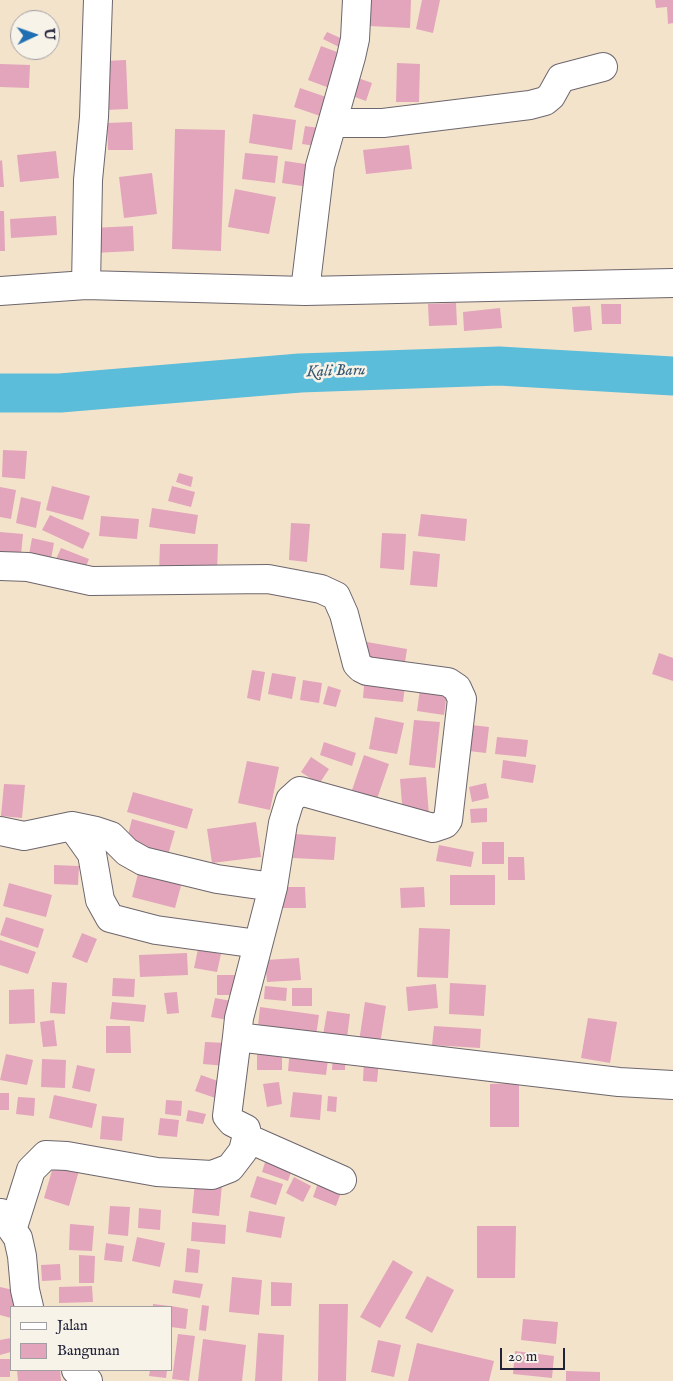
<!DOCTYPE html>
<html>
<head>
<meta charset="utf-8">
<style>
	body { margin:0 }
	#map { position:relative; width:673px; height:1381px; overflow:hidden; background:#f4e3cb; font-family:"IM FELL English",serif }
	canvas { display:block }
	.legend { position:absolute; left:10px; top:1306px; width:162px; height:65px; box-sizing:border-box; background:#f7f3e8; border:1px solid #a29fa3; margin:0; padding:6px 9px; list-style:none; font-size:15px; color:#22223b }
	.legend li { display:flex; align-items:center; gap:10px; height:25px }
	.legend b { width:25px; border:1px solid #a29fa3 }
	.north { position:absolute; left:10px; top:10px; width:50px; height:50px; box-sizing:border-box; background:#f7f3e8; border:1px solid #a29fa3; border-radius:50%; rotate:87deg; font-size:14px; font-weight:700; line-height:20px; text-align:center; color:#22223b }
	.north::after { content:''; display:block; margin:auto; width:18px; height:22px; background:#1f6fb2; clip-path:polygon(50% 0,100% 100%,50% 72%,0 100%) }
	.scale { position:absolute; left:500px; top:1348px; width:65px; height:22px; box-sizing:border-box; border:2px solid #22223b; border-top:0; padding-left:6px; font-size:15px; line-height:18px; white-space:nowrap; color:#22223b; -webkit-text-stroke:4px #f7f3e8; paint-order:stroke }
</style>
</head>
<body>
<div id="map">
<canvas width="673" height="1381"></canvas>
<ul class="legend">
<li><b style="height:6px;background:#fff"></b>Jalan</li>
<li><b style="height:14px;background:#e2a5bb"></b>Bangunan</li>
</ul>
<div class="north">U</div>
<div class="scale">20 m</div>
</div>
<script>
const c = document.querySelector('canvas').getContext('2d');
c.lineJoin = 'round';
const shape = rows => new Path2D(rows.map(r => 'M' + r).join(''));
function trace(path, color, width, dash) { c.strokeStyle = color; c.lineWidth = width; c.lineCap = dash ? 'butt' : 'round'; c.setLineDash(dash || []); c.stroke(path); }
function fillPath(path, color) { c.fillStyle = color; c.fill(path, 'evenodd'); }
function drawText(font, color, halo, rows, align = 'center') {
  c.font = font + ' "IM FELL English",serif'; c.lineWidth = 5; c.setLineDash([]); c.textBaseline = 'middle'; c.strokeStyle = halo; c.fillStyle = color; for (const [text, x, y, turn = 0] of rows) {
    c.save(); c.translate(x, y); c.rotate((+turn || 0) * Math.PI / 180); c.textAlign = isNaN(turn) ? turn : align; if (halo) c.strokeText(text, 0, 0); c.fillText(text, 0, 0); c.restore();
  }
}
trace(shape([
	[0,393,60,393,300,373,499,366,673,376]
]), '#5bbdda', 39);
fillPath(shape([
	[371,0,411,0,410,28,369,26],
	[422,0,440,0,433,33,416,29],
	[655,0,673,0,673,23,668,24,667,7,656,8],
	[327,32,345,40,341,48,323,39],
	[321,46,345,55,332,89,308,80],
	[126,60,128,109,105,110,103,61],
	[397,63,420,64,419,102,396,102],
	[0,64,30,65,29,88,0,87],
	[358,78,372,83,366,101,352,96],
	[300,88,329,98,323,117,294,107],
	[253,114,296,120,292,150,249,143],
	[132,122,133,150,108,150,107,123],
	[305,126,319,128,316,146,302,144],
	[175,129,225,130,221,251,172,249],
	[409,145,412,169,366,174,363,150],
	[56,151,59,178,20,182,17,155],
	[245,153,278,156,275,183,242,179],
	[2,160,4,187,0,187,0,161],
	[285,161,312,165,309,187,282,183],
	[152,173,157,214,124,218,119,177],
	[235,189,276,197,269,234,228,227],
	[0,211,4,211,5,251,0,251],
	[56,216,57,235,11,238,10,219],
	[133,226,134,251,93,253,92,228],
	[456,303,457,325,429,326,428,304],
	[601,304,621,304,621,324,602,324],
	[590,306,592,330,574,332,572,307],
	[500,308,502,328,464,331,463,312],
	[3,450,27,451,25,479,2,477],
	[179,473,193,477,191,487,176,482],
	[52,486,90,496,83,520,46,510],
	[172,486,195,492,191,507,168,501],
	[0,487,16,490,11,519,0,517],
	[21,497,41,502,36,528,16,523],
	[152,508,198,515,195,534,149,527],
	[421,514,467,519,465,541,418,536],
	[50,515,90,533,83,549,42,530],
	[101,516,139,519,137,539,99,536],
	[291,523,310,524,307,562,289,560],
	[0,532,23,534,20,565,0,563],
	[382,533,406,534,404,570,380,568],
	[32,538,54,543,50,564,28,560],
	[160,544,218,544,217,572,159,572],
	[61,548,89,559,84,571,56,559],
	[413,551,440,554,437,587,410,585],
	[367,642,407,649,404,669,364,662],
	[659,653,673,658,673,681,652,674],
	[252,670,265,672,260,701,247,698],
	[272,673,296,677,292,699,268,694],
	[365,674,406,678,403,702,363,698],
	[303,680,322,683,319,703,300,700],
	[421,681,448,685,444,715,417,711],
	[328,686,341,690,336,707,323,704],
	[375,717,404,723,397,754,369,749],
	[414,720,440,722,435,768,409,765],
	[463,724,489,727,486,753,460,750],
	[497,737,528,740,526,757,495,754],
	[324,742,356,753,352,766,320,755],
	[364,755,389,764,377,799,352,790],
	[311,757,329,769,319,784,301,772],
	[503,760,536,765,533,783,501,778],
	[247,761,279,767,270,810,238,803],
	[426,777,429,815,403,817,400,779],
	[486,783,489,798,472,802,469,787],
	[4,784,25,785,22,818,1,816],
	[133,792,193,809,187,829,127,812],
	[487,808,487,822,471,823,470,809],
	[132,819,175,831,168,855,126,843],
	[256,822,261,857,212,863,207,829],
	[295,834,336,837,334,860,293,858],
	[482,842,504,842,504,864,482,864],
	[439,845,474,852,471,867,436,861],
	[508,857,524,857,525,880,508,880],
	[54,865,79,866,78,885,54,884],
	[139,870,182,882,175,908,132,897],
	[450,875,495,875,495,905,450,905],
	[9,883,52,895,46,917,3,906],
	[278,887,305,887,306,908,279,908],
	[424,887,425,907,401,908,400,888],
	[6,917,44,929,38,948,0,935],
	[419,928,450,929,448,978,417,977],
	[82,933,97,939,87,963,72,957],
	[0,940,36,952,28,974,0,965],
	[198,949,221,954,217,972,194,968],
	[187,953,188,975,140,977,139,955],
	[299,958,301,980,267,982,265,960],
	[217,975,244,975,244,995,217,995],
	[113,978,135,979,134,997,112,996],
	[52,982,67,983,65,1014,50,1013],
	[450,983,486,985,484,1016,449,1014],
	[436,984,438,1008,408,1011,406,987],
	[265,986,287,988,286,1001,264,999],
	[292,988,312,988,312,1006,292,1006],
	[34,989,35,1023,9,1024,9,990],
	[177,992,179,1013,167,1014,164,993],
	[215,998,237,1002,234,1021,211,1017],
	[112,1002,146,1005,144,1022,110,1019],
	[365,1002,386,1006,379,1051,358,1048],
	[260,1007,319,1015,315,1043,257,1036],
	[327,1011,350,1014,347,1038,323,1035],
	[588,1018,617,1022,610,1063,581,1058],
	[54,1020,57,1046,43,1047,40,1022],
	[106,1026,130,1026,131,1053,106,1053],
	[434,1026,481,1029,480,1048,432,1045],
	[205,1042,227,1043,226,1066,203,1064],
	[290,1048,329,1052,326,1075,288,1071],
	[257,1050,282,1051,282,1070,257,1070],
	[333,1052,346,1052,345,1070,332,1070],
	[6,1054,33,1060,27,1085,0,1080],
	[42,1059,66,1060,65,1088,41,1087],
	[364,1060,379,1061,377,1082,363,1081],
	[77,1065,95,1069,90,1092,72,1088],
	[201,1075,229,1085,224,1101,195,1091],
	[279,1082,282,1104,267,1107,263,1084],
	[519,1083,519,1127,490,1127,490,1084],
	[293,1092,322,1095,320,1120,290,1117],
	[0,1093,9,1093,9,1110,0,1110],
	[54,1095,97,1104,92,1128,49,1118],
	[328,1096,337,1097,336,1112,327,1111],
	[18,1097,35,1098,34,1116,16,1114],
	[166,1100,182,1101,181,1116,165,1114],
	[188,1110,206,1114,203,1124,186,1121],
	[102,1116,124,1118,122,1141,100,1139],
	[160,1118,179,1120,177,1137,158,1135],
	[266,1159,292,1169,288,1181,262,1172],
	[55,1160,80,1167,69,1206,44,1198],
	[257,1176,283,1184,276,1205,250,1197],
	[294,1177,311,1186,303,1202,286,1193],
	[319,1180,342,1190,336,1206,313,1197],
	[195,1182,222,1185,219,1216,192,1213],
	[110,1206,130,1207,128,1236,108,1234],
	[139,1208,161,1210,160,1230,138,1228],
	[249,1211,285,1217,281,1238,246,1232],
	[192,1222,226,1225,225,1244,191,1241],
	[70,1224,94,1226,92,1251,69,1250],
	[477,1226,516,1226,515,1278,477,1278],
	[137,1237,165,1243,160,1267,132,1261],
	[106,1243,124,1246,122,1262,104,1260],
	[187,1248,200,1250,198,1273,185,1272],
	[79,1255,95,1256,94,1283,79,1283],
	[393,1260,413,1272,380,1328,360,1317],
	[60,1264,61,1280,42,1281,41,1265],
	[427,1276,454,1290,432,1333,405,1318],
	[232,1277,262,1280,259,1315,229,1312],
	[174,1280,203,1284,200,1298,172,1293],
	[271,1282,292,1283,291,1306,271,1306],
	[92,1286,93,1302,59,1303,59,1287],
	[0,1287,18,1291,14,1307,11,1307,11,1318,0,1315],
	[153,1304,170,1306,170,1307,153,1307],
	[319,1304,348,1304,346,1381,318,1381],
	[202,1305,209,1306,206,1331,199,1330],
	[171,1306,188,1309,186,1329,171,1327],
	[523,1319,558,1322,556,1344,521,1340],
	[258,1333,284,1335,282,1381,255,1381],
	[178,1334,195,1336,189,1381,172,1379],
	[11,1338,11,1352,0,1355,0,1340],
	[203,1339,246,1345,242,1381,198,1381],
	[378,1340,401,1345,394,1377,371,1372],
	[417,1343,494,1361,489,1381,408,1381],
	[515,1351,554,1356,552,1378,513,1374],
	[0,1359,10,1359,10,1377,0,1377],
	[17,1370,60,1370,61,1381,18,1381],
	[150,1370,167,1370,166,1378,149,1376],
	[566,1371,600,1372,600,1381,566,1381]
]), '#e2a5bb');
const minor = shape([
	[334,123,383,123,530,105,545,101,551,96,561,78,603,67],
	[86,285,88,180,94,117,98,0],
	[0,291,86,285,305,291,673,283],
	[305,291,320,166,351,57,355,39,357,0],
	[0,566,28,567,91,581,268,579,321,589,336,596,344,614,357,664,361,668,367,671,448,682,457,688,462,699,448,820,445,824,433,828,300,791,290,800,283,823,273,887,239,1018,237,1037,619,1082,673,1085],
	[72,826,92,854,100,900,110,918,156,930,258,944],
	[0,831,24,836,72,826,96,831,111,836,127,852,143,861,217,879,273,887],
	[247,1138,342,1180],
	[1,1213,18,1238,22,1256,25,1290,29,1307],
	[13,1227,31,1170,46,1155,67,1156,157,1172,212,1175,230,1168,243,1151,247,1135,246,1129,232,1122,227,1116,237,1037],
	[76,1370,88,1381]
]);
trace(minor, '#6c666d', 30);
trace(minor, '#fff', 28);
drawText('italic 16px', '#365873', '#f7f3e8', [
	["Kali Baru",336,372,-2]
]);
</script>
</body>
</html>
